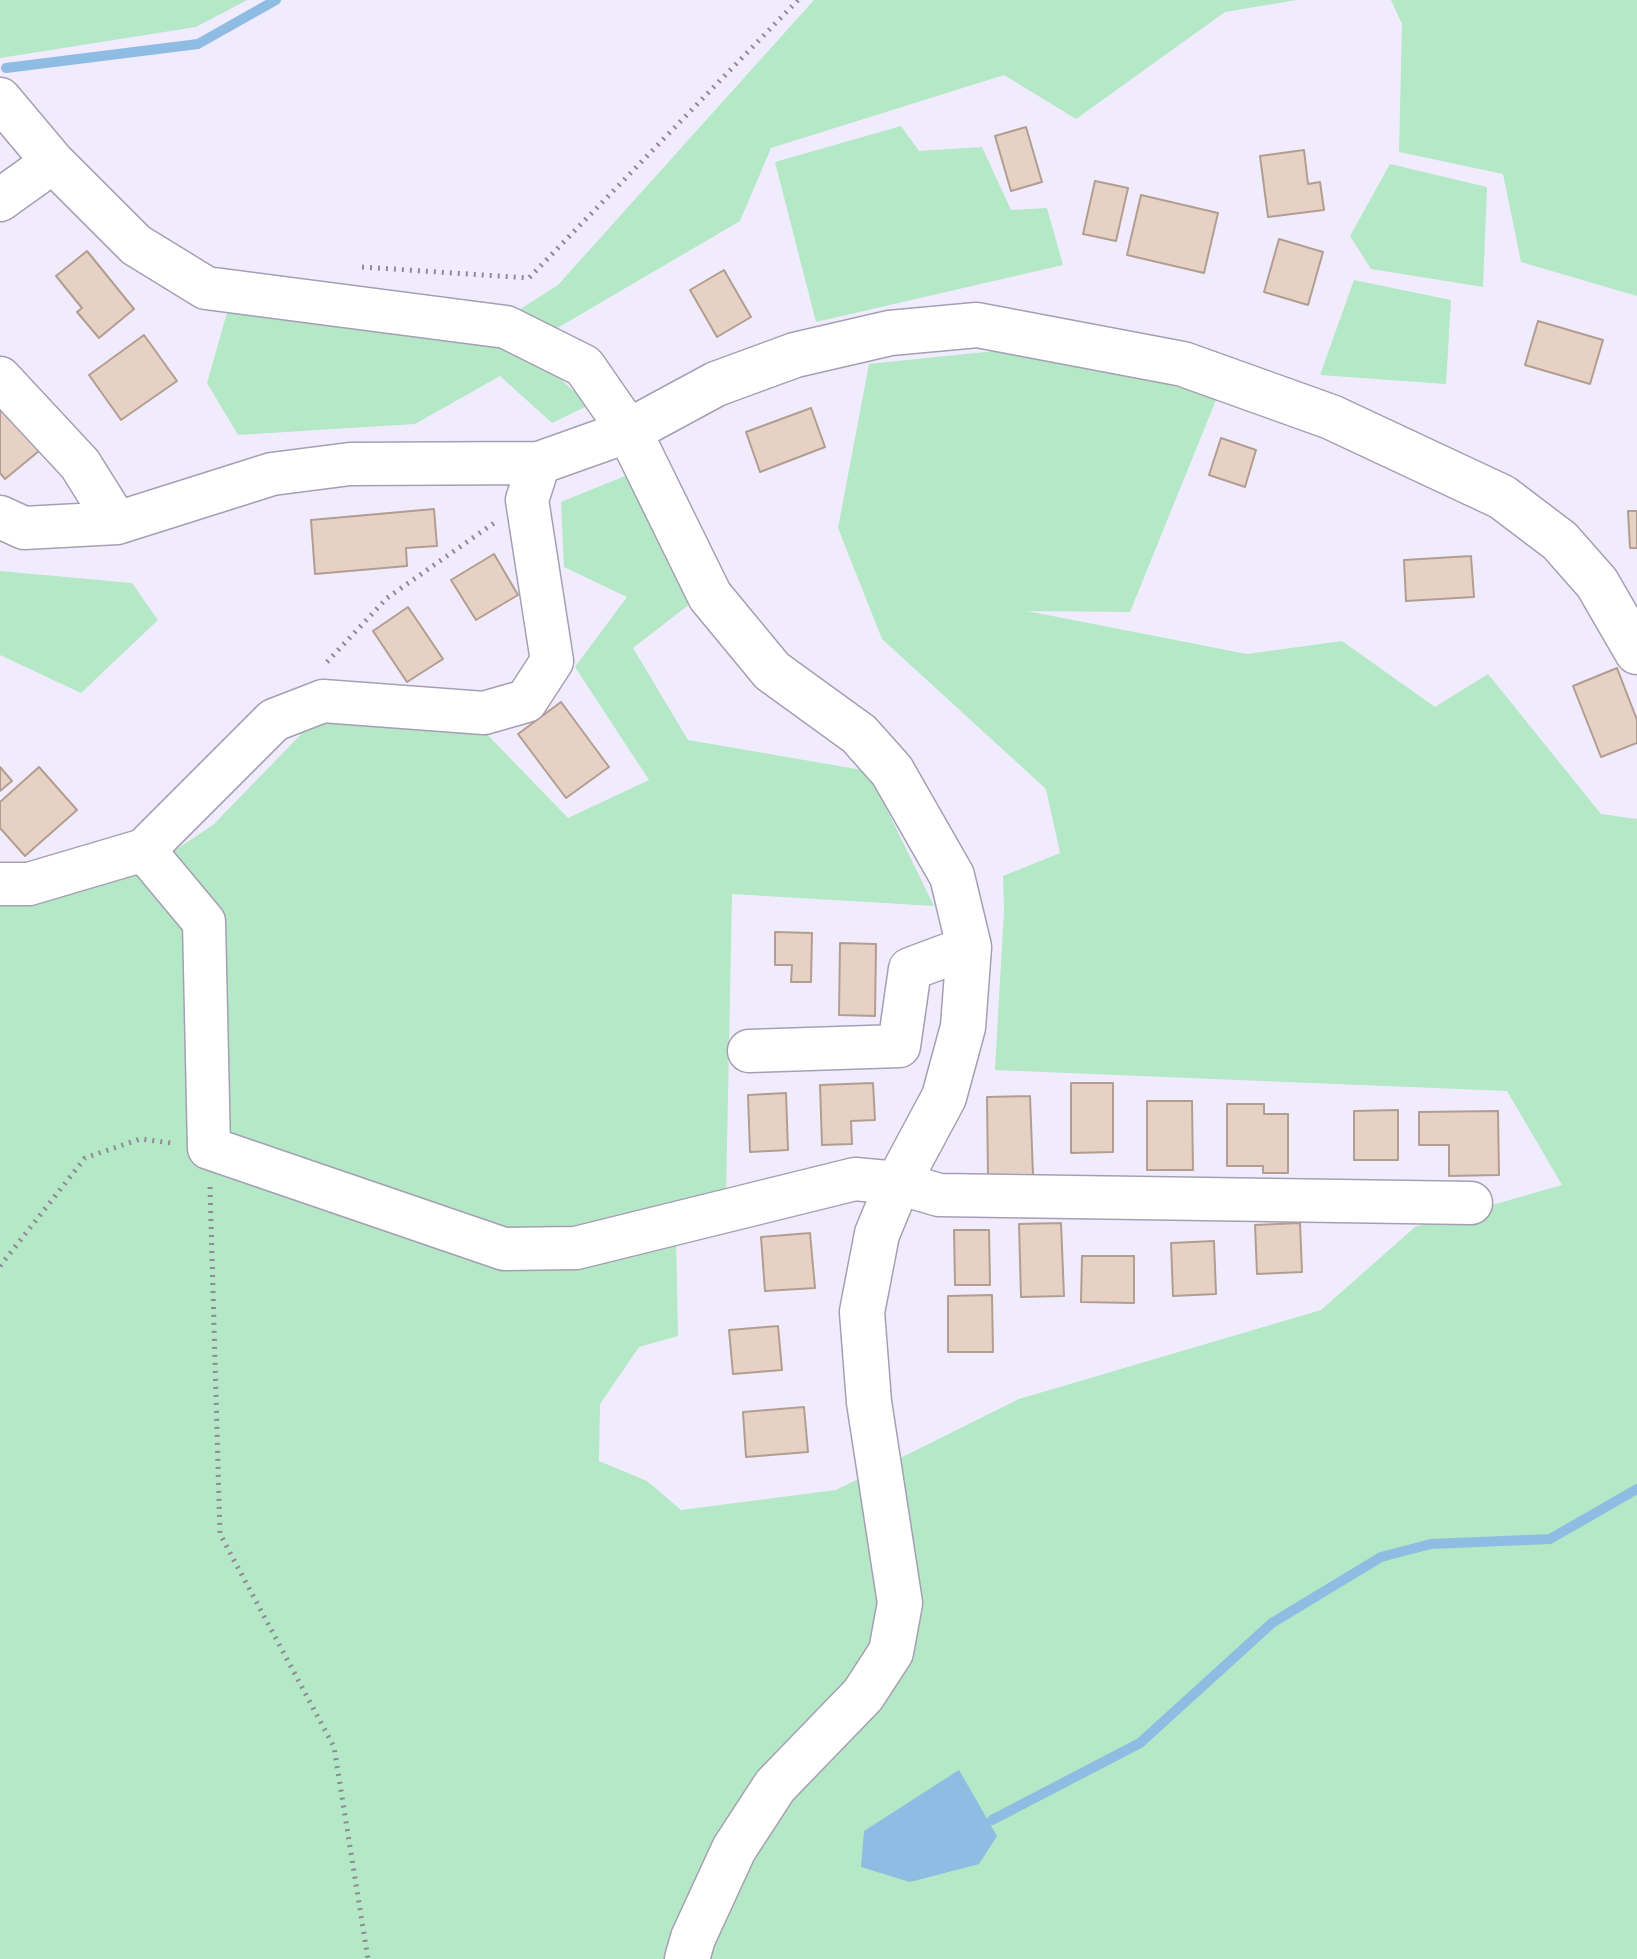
<!DOCTYPE html>
<html>
<head>
<meta charset="utf-8">
<style>
	body { margin:0 }
	canvas { display:block; background:#f1ecfd }
</style>
</head>
<body>
<canvas width="1637" height="1959"></canvas>
<script>
const c = document.querySelector('canvas').getContext('2d');
c.lineJoin = 'round';
function fillPath(path, color) { c.fillStyle = color; c.fill(path, 'evenodd'); }
const shape = rows => new Path2D(rows.map(r => 'M' + r).join(''));
function trace(path, color, width, dash) { c.strokeStyle = color; c.lineWidth = width; c.lineCap = dash ? 'butt' : 'round'; c.setLineDash(dash || []); c.stroke(path); }
fillPath(shape([
	[0,0,247,0,196,27,0,58],
	[814,0,1297,0,1225,12,1076,119,1004,75,771,148,740,221,525,347,589,405,552,423,500,376,415,424,238,435,207,383,228,309,475,338,558,285],
	[1391,0,1637,0,1637,296,1521,262,1503,174,1399,152,1402,24],
	[901,126,919,151,982,147,1011,210,1047,208,1063,265,816,322,775,162],
	[1390,164,1487,187,1483,287,1371,269,1350,236],
	[1354,280,1451,300,1446,384,1320,375],
	[1004,350,1122,367,1216,400,1130,612,1027,611,1247,654,1342,641,1435,707,1488,674,1601,814,1637,819,1637,1959,0,1959,0,905,148,868,213,825,312,723,478,725,568,818,649,780,575,667,627,597,564,567,561,502,630,474,695,600,633,648,688,740,868,771,934,906,732,894,726,1198,676,1235,678,1336,639,1347,600,1404,599,1461,647,1481,681,1510,836,1490,1019,1399,1321,1310,1415,1227,1562,1185,1507,1091,995,1070,1004,910,1003,876,1060,853,1046,789,882,639,838,528,869,364],
	[0,571,132,583,158,620,81,693,0,655]
]), '#b4e8c6');
fillPath(shape([
	[959,1770,997,1836,979,1864,910,1882,861,1867,864,1831]
]), '#8fbce3');
trace(shape([
	[6,68,198,44,276,0],
	[992,1820,1140,1743,1272,1623,1381,1557,1431,1544,1550,1539,1637,1489]
]), '#8fbce3', 10);
const building = shape([
	[1026,127,1042,182,1011,191,995,136,1026,127],
	[1304,150,1308,184,1320,182,1324,210,1268,217,1260,156,1304,150],
	[1095,181,1128,188,1116,241,1083,234,1095,181],
	[1141,195,1218,213,1204,273,1127,255,1141,195],
	[1279,239,1323,252,1308,305,1264,292,1279,239],
	[87,251,134,309,99,338,77,312,82,308,56,276,87,251],
	[724,270,751,317,717,337,690,290,724,270],
	[1538,321,1603,340,1590,384,1525,365,1538,321],
	[144,335,177,381,121,420,89,375,144,335],
	[0,403,39,451,5,479,0,473,0,403],
	[811,408,825,447,760,472,746,432,811,408],
	[1221,438,1256,450,1245,487,1209,475,1221,438],
	[434,509,437,546,406,548,407,566,315,574,311,520,434,509],
	[1628,511,1637,511,1637,548,1630,548,1628,511],
	[494,554,518,595,476,620,451,580,494,554],
	[1471,556,1474,597,1406,601,1404,560,1471,556],
	[408,607,443,659,407,682,373,631,408,607],
	[1617,668,1637,720,1637,743,1601,757,1573,686,1617,668],
	[561,702,609,767,566,798,518,734,561,702],
	[0,767,12,781,0,791,0,767],
	[39,767,77,810,25,856,0,828,0,802,39,767],
	[775,932,812,933,811,982,791,982,792,965,775,965,775,932],
	[840,943,876,944,875,1016,839,1015,840,943],
	[873,1083,875,1120,851,1121,852,1144,822,1145,820,1085,873,1083],
	[1071,1083,1113,1083,1113,1152,1071,1153,1071,1083],
	[786,1093,788,1150,750,1152,748,1095,786,1093],
	[1030,1096,1033,1175,988,1176,987,1097,1030,1096],
	[1147,1101,1192,1101,1193,1170,1147,1170,1147,1101],
	[1227,1104,1264,1104,1264,1114,1288,1114,1288,1173,1263,1173,1263,1166,1227,1166,1227,1104],
	[1398,1110,1398,1160,1354,1160,1354,1111,1398,1110],
	[1498,1111,1499,1175,1449,1176,1449,1145,1419,1145,1419,1112,1498,1111],
	[1061,1223,1064,1296,1021,1297,1019,1224,1061,1223],
	[1300,1223,1302,1272,1257,1274,1255,1225,1300,1223],
	[954,1230,989,1230,990,1285,955,1285,954,1230],
	[810,1233,815,1288,765,1291,761,1237,810,1233],
	[1214,1241,1216,1294,1173,1296,1171,1243,1214,1241],
	[1082,1256,1134,1256,1134,1303,1081,1302,1082,1256],
	[992,1295,993,1352,948,1352,948,1296,992,1295],
	[778,1326,782,1370,733,1374,729,1330,778,1326],
	[804,1407,808,1452,746,1457,743,1412,804,1407]
]);
fillPath(building, '#e7d1c4');
trace(building, '#b29e91', 2);
const minor = shape([
	[0,99,53,162,136,245,206,288,506,327,584,366,629,431,539,463,350,464,272,474,117,523,24,528,0,517],
	[0,200,53,162],
	[0,378,80,464,117,523],
	[144,850,204,922,209,1148,504,1249,576,1248,855,1179,898,1183,939,1195,1471,1203],
	[0,884,29,884,144,850,274,720,323,701,484,713,526,701,552,661,527,500,539,463],
	[749,1051,899,1046,910,969,969,947]
]);
const tertiary = shape([
	[687,1959,693,1938,734,1849,775,1786,863,1695,891,1652,900,1603,869,1402,862,1312,877,1234,898,1183,944,1097,963,1027,969,947,952,876,892,771,859,734,772,671,710,596,629,431,716,384,795,355,890,333,977,325,1183,364,1331,417,1502,497,1560,541,1597,583,1637,652]
]);
trace(minor, '#a59fb3', 45);
trace(tertiary, '#a59fb3', 47);
trace(shape([
	[362,267,529,278,798,0],
	[327,662,387,598,494,523],
	[210,1187,220,1534,334,1747,368,1959],
	[0,1266,85,1158,140,1139,171,1143]
]), '#8e8a97', 5, [2, 6]);
trace(minor, '#fff', 42);
trace(tertiary, '#fff', 44);
</script>
</body>
</html>
